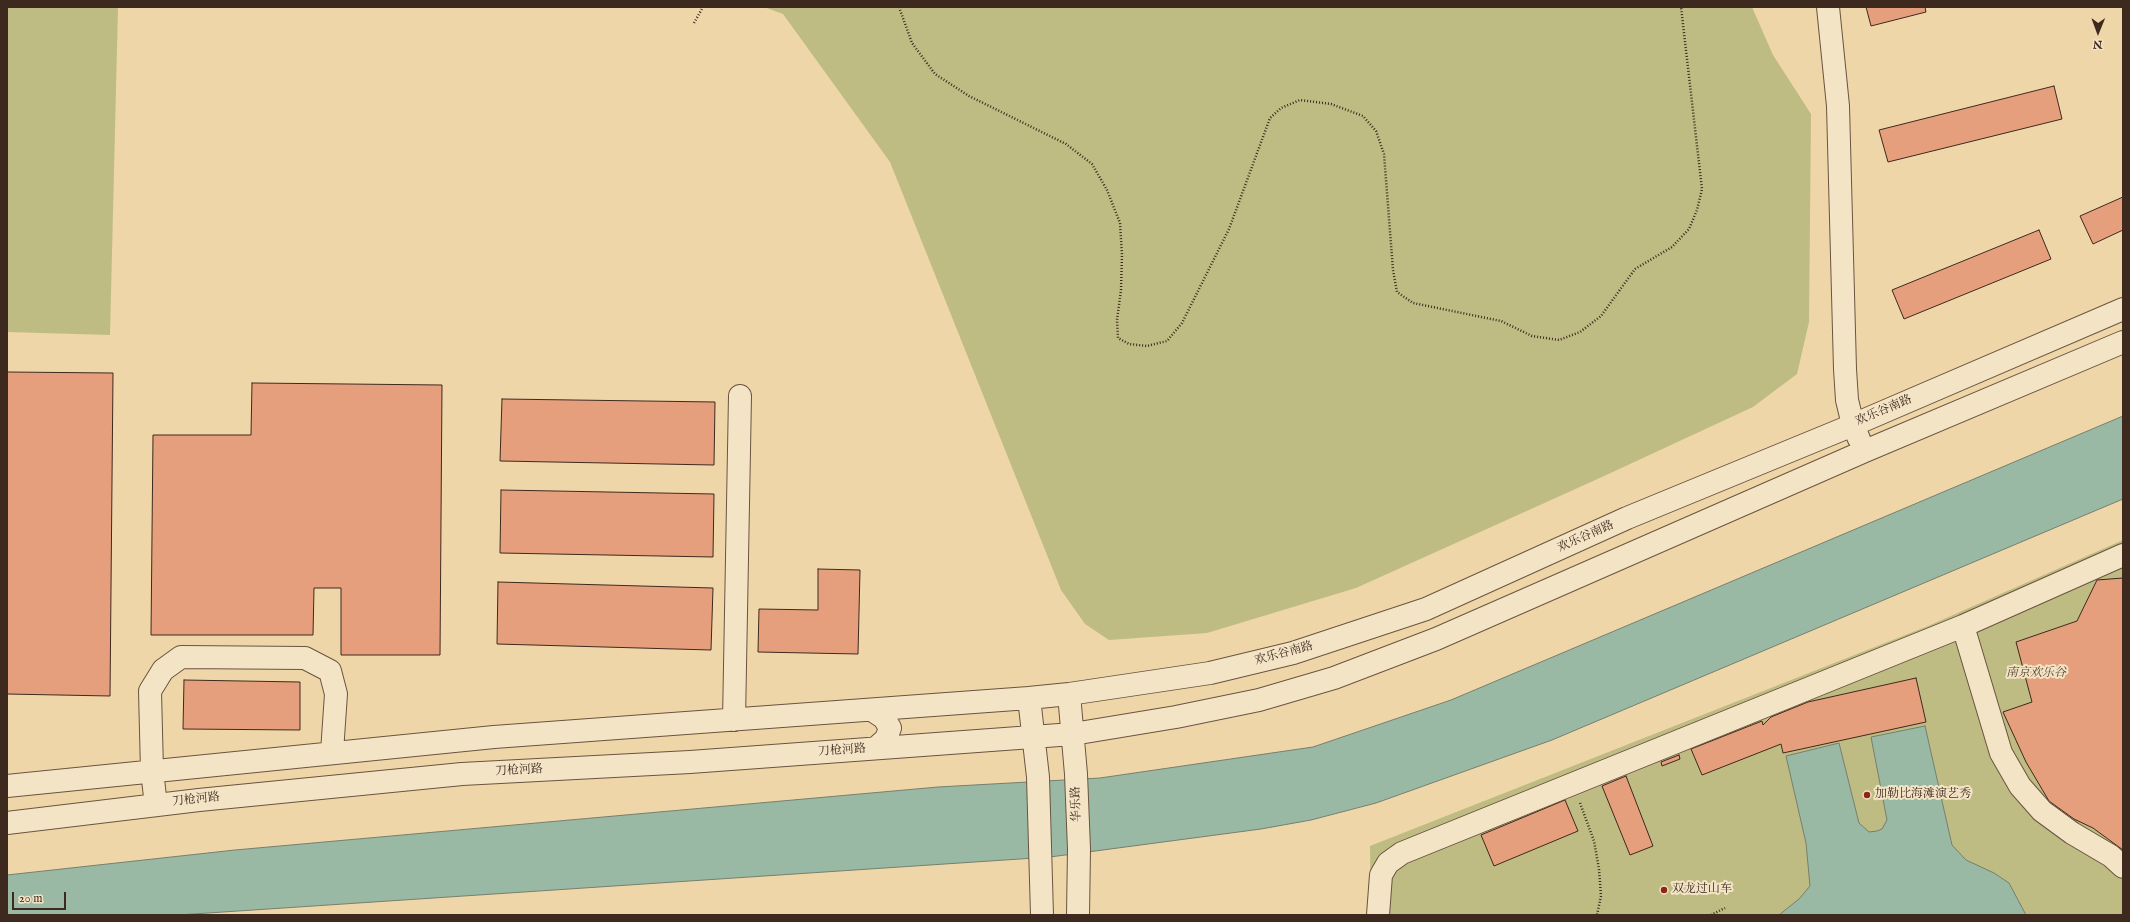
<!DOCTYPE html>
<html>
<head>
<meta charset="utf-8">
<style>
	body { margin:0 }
	#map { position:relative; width:2130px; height:922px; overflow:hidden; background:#eed6a8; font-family:"IM FELL English",serif }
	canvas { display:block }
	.frame { position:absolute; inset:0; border:8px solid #3e291e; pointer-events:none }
	.north { position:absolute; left:2078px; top:12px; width:40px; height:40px; -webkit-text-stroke:3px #f4e4c6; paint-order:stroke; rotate:181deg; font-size:11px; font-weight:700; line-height:16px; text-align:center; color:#3e291e }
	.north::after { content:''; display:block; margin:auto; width:14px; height:18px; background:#3e291e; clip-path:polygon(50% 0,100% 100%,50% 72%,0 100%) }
	.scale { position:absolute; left:12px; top:892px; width:54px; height:18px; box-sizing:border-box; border:2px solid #3e291e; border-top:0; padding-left:5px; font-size:12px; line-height:14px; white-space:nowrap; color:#3e291e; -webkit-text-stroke:3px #f4e4c6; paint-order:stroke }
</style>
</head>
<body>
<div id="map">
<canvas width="2130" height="922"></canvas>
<div class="frame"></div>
<div class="north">N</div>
<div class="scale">20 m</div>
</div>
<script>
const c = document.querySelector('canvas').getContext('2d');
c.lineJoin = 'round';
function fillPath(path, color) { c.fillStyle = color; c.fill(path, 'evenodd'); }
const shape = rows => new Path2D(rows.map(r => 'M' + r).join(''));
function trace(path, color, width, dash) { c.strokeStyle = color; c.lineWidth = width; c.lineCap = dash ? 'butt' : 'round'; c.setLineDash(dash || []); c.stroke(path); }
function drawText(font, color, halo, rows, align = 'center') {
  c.font = font + ' "IM FELL English","Noto Serif SC",serif'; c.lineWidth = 4; c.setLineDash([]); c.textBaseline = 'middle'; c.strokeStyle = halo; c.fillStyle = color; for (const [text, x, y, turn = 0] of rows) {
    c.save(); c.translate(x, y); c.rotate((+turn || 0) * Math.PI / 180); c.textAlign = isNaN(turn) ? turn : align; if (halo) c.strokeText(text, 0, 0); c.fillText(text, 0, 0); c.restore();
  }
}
fillPath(shape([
	[7,7,118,7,110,335,7,332],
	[764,7,1752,7,1773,55,1811,114,1809,322,1797,374,1753,407,1602,477,1356,588,1207,633,1109,640,1085,624,1061,590,890,162,783,14],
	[2123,540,2123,915,1371,915,1370,846,1928,626]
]), '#bfbc83');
const water = shape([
	[2123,416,2123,499,1552,740,1376,803,1311,820,1261,829,1050,857,178,915,7,915,7,875,235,850,938,787,1100,778,1313,747,1451,700,2123,416],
	[1925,726,1952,845,1966,860,1994,873,2009,883,2026,915,1779,915,1799,899,1810,886,1806,843,1786,756,1839,743,1859,823,1869,832,1877,831,1882,829,1887,820,1871,737,1925,726]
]);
fillPath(water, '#9ab9a4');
trace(water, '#757f6e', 1);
const building = shape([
	[1866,7,1925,7,1926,12,1871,26,1866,7],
	[2054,86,2062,119,1888,162,1879,130,2054,86],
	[2123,197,2123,230,2093,244,2080,216,2123,197],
	[2039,230,2051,259,1904,319,1892,290,2039,230],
	[7,372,113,373,110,696,7,694,7,372],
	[252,383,442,385,440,655,341,655,341,588,314,588,313,635,151,635,153,435,251,435,252,383],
	[502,399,715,402,714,465,500,461,502,399],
	[501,490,714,494,713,557,500,553,501,490],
	[818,569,860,570,858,654,758,652,759,609,818,610,818,569],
	[2123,578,2123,850,2093,828,2074,819,2049,801,2026,762,2003,712,2032,702,2016,642,2077,621,2097,580,2123,578],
	[498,582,713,588,711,650,497,644,498,582],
	[1916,678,1926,722,1783,753,1781,744,1702,775,1691,749,1762,721,1763,725,1771,717,1808,702,1916,678],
	[184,680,300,682,300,730,183,729,184,680],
	[1679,755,1680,759,1662,766,1661,762,1679,755],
	[1626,776,1653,846,1630,855,1602,786,1626,776],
	[1565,800,1578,831,1494,866,1481,835,1565,800]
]);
fillPath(building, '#e69f7d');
trace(building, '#3e291e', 1);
const minor = shape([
	[1828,7,1838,106,1845,369,1847,400,1853,425,1859,439],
	[1963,626,2001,753,2020,786,2042,811,2072,833,2111,856,2123,867],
	[1069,694,1076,774,1079,849,1078,915],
	[1029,698,1038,777,1042,915],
	[872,710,884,718,890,728,886,739,876,748],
	[734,720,740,396],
	[7,786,494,737,1029,698,1069,694,1210,673,1293,653,1426,609,1627,518,1853,425,2123,309],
	[156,805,152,771,150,691,163,670,181,657,305,658,330,671,336,694,332,752],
	[7,823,199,800,462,774,690,762,1073,734,1176,717,1259,700,1334,678,1436,639,1865,451,2123,342],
	[1378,915,1381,875,1388,863,1402,853,1963,626,2123,555]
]);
trace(minor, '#6a5440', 24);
trace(shape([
	[899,7,912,43,935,74,969,96,1066,144,1092,164,1107,190,1120,223,1122,255,1121,290,1117,320,1118,338,1129,344,1147,346,1167,341,1182,323,1229,229,1270,118,1281,108,1300,100,1331,104,1363,116,1376,131,1384,154,1393,270,1397,292,1413,303,1501,321,1532,336,1559,340,1580,332,1601,316,1635,269,1672,247,1689,229,1697,210,1702,189,1681,7],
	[694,23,703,7],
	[1580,803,1594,841,1599,869,1601,896,1597,915],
	[1711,915,1725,908]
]), '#3e291e', 2.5, [1, 2]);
trace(minor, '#f4e4c6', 22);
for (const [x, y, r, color] of [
	[1867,795,4,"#8f2418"],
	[1664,890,4,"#8f2418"]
]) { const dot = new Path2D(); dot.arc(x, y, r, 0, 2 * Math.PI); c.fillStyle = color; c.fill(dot); trace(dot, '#f4e4c6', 1.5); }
drawText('12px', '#3e291e', '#f4e4c6', [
	["欢乐谷南路",1884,411,-23],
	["欢乐谷南路",1586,537,-24],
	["欢乐谷南路",1284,654,-15],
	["刀枪河路",842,751,-4],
	["刀枪河路",519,771,-3],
	["刀枪河路",196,800,-6],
	["华乐路",1077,804,-92]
]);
drawText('italic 12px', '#584632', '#f4e4c6', [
	["南京欢乐谷",2036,674]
]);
drawText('12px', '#3e291e', '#f4e4c6', [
	["加勒比海滩演艺秀",1875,795],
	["双龙过山车",1672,890]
], 'left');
</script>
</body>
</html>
